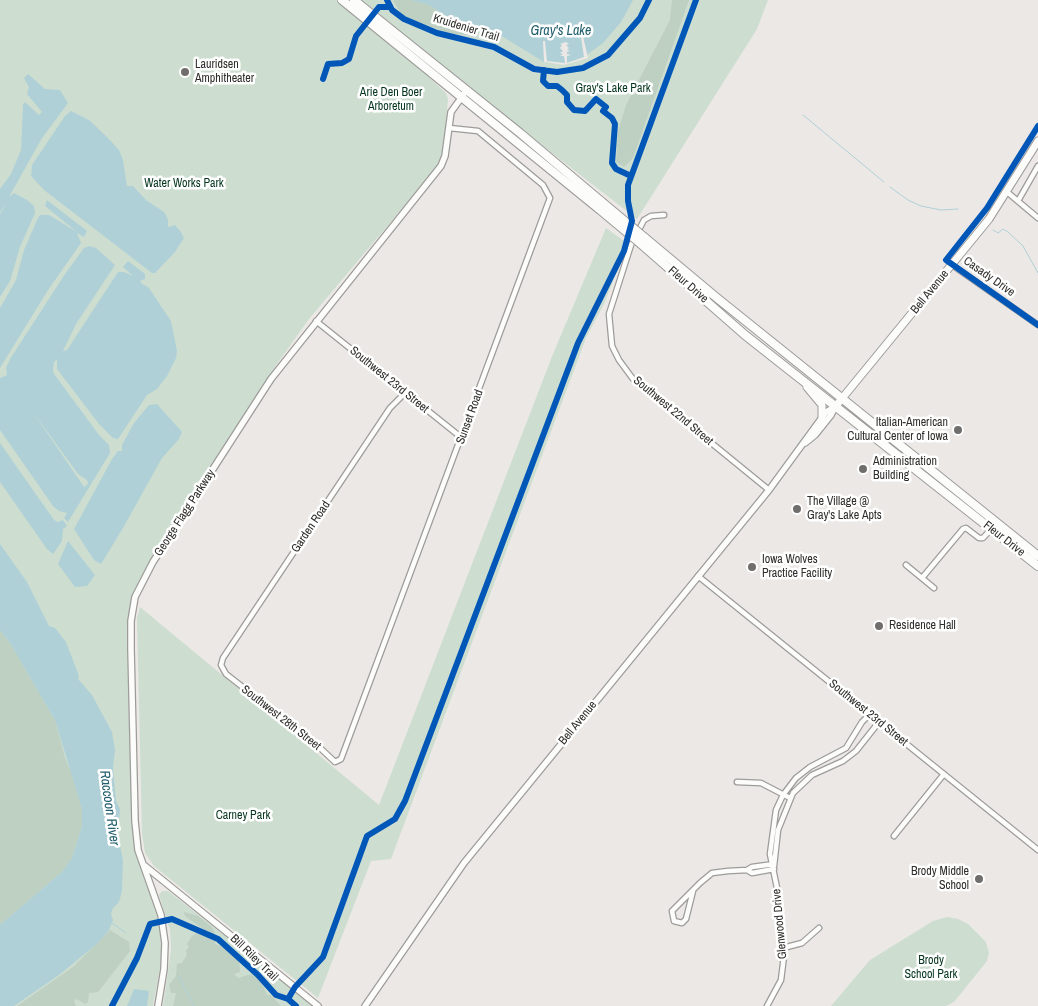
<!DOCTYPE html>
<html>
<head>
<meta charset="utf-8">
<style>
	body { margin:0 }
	canvas { display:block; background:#ebe8e5 }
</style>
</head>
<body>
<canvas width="1038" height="1006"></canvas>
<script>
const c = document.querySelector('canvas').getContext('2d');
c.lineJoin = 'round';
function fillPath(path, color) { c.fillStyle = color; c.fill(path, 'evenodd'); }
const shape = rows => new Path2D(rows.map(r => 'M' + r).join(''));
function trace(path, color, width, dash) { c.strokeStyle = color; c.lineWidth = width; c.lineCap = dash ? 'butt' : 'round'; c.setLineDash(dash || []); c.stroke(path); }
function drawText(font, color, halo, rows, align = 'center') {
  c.font = font + ' "Archivo Narrow",sans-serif'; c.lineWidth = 5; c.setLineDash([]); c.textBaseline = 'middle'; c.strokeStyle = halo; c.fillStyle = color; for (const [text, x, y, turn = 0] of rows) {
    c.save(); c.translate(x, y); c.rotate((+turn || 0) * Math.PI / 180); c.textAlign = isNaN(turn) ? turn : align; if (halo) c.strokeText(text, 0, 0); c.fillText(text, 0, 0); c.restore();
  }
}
fillPath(shape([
	[0,0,337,0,410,60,446,93,448,99,443,155,437,167,309,319,277,364,148,565,135,589,128,618,128,642,132,821,138,858,160,918,162,957,153,1006,0,1006],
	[359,0,768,0,757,29,637,219,476,94],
	[606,228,628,244,604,304,586,338,391,859,371,861,318,998,154,866,145,853,142,834,137,618,140,607,379,805,553,354],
	[162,891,168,891,315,1006,163,1006,171,950,170,930,159,895],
	[947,917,958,919,968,924,986,942,989,953,987,961,954,1002,946,1006,831,1006,870,960,933,921]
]), '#cdded0');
fillPath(shape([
	[393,0,411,0,429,5,453,20,474,26,473,32,469,35,451,34,408,18,400,12],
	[672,0,689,0,633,158,624,167,616,162,618,131,626,105,670,20],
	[0,630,10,643,55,720,65,758,76,784,82,809,82,826,72,858,62,872,0,925],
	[184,912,198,916,212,927,216,936,215,944,223,947,239,960,240,972,234,974,238,978,251,974,260,979,267,995,271,995,281,1006,173,1006,176,993,171,993,169,985,176,976,177,964,182,963,187,955,186,951,189,947,187,944,192,936,203,929,185,916],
	[110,930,129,942,130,951,98,992,89,993,88,1002,85,1004,77,999,74,1001,76,1006,17,1006,73,967]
]), '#bdd0c2');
fillPath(shape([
	[411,0,633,0,621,22,603,43,581,59,560,64,544,62,495,32,453,20,429,5],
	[28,74,45,89,60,90,68,103,42,138,9,197,14,193,27,200,34,206,35,213,20,247,10,281,0,297,0,214,6,204,0,212,0,189,11,174,21,150,23,104,25,102,39,115,42,112,27,94,29,87,24,78],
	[71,111,89,120,107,137,119,150,123,160,127,186,133,186,146,200,164,212,168,219,168,227,175,225,181,232,184,238,175,252,155,273,152,273,44,190,31,176,32,165,65,116],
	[47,200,87,231,84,237,77,233,81,243,48,290,0,368,0,308,16,280,24,250,37,220,40,215,49,215,77,232,45,206],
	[89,246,96,248,115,265,76,324,63,351,67,350,118,272,124,272,133,276,123,267,128,261,145,274,145,279,140,281,141,283,149,288,171,321,177,351,176,358,167,376,157,389,147,395,118,439,113,438,99,424,57,369,57,359,54,362,53,372,57,378,99,435,109,445,110,453,68,522,64,518,67,513,59,511,53,506,0,430,0,378,7,375,6,368,10,359,65,274,84,248],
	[33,412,78,474,87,480,88,484,84,487],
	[157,404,182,432,179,439,162,458,123,528,101,564,99,563,94,560,74,529,112,459,118,451,122,451,122,445,134,423,149,405],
	[0,443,54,520,58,522,63,520,67,526,63,529,62,541,53,554,47,549,0,482],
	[68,541,95,575,87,586,75,587,58,564],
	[0,544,27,582,49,626,55,628,66,642,79,676,78,679,92,695,112,732,115,750,113,767,116,801,120,809,118,836,123,860,122,891,119,902,113,908,111,914,113,920,109,930,98,943,59,975,14,1006,0,1006,0,925,62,872,72,858,82,826,82,809,55,720,10,643,0,630],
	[134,989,149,991,147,1006,127,1006]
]), '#b0d0d7');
fillPath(shape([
	[583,36,588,58,564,65,544,62,543,41,545,41,547,61,565,63,564,56,560,56,563,54,560,53,563,51,560,48,562,45,560,44,566,42,569,44,566,45,569,48,567,50,570,51,567,52,567,54,571,55,567,56,567,63,584,57,581,37]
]), '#ebe8e5');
trace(shape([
	[803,115,884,182],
	[890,187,908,200,921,206,941,210,958,209],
	[993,230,998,233,1003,229,1008,232,1023,246,1038,273],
	[112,923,126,933],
	[178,975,194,1006]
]), '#b0d0d7', 1);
const minor = shape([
	[1007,192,1038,218],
	[1018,201,1038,166],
	[664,215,651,216,644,220,631,245,609,314,612,346,619,360,633,379,769,490],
	[952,265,1038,325],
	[316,321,462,438],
	[405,393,390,408,223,658,221,665,226,674,318,746,335,762,341,759,550,198,543,185,478,131,449,128],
	[906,565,934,588],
	[698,576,1038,850],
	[922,578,963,529,966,528,979,538,983,538,993,527],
	[737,782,761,783,790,798],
	[894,836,944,774],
	[774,866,778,830,793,793,812,775,843,761,856,751,879,722],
	[747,870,752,867,774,864],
	[693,891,686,919,682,923,674,921,672,911,700,883,712,873,728,871,747,870,752,873,774,869],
	[783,948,802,943,819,928],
	[767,1006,781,980,784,956,777,888,770,854,776,810,783,795,796,778,810,767,846,748,862,722,870,714]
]);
const tertiary = shape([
	[805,443,815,435,831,415,835,407],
	[145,866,318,1006],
	[158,1006,164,969,165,943,161,915,138,850,135,821,131,649,131,621,135,597,153,562,271,379,441,166,445,156,451,112,464,94],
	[365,1006,464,863,769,490,826,412,835,407]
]);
const secondary = shape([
	[807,387,822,405,822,418],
	[835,407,989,219,1038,141]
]);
const primary = shape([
	[342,0,599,209],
	[354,0,520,133,602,202],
	[644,237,717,298,1038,556],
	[641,244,745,335,1038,566]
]);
trace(minor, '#9e9c9a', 7);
trace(tertiary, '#9e9c9a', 8);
trace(secondary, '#9e9c9a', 9);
trace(primary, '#9e9c9a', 10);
trace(minor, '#fcfcfb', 4.5);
trace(tertiary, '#fcfcfb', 5.5);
trace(secondary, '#fcfcfb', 7);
trace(primary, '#fcfcfb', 8);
const primaryBridge = shape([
	[602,202,644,237],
	[599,209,641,244]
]);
trace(primaryBridge, '#9e9c9a', 10, []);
trace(primaryBridge, '#fcfcfb', 8);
trace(shape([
	[387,0,392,10,404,19,437,33,494,47,534,69,557,72,583,68,608,55,640,18,649,0],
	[544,70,543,81,548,86,557,86,562,90,567,95,567,102,574,110,585,111,596,99,606,107,603,111,612,118,615,124,612,163,616,169,631,176],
	[323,79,328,64,342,63,349,59,356,36,379,7,390,7],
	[1038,126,987,208,946,260,1038,325],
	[288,999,295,987,323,957,367,836,395,819,405,801,578,343,624,251,632,221,628,201,628,185,696,0],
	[112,1006,137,958,150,924,172,919,218,939,258,975,276,995,288,999,296,1006]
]), '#0057b8', 6);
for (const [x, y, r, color] of [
	[185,72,5,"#706e6c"],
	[958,430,5,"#706e6c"],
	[863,469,5,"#706e6c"],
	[797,509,5,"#706e6c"],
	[752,567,5,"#706e6c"],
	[879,626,5,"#706e6c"],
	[979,879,5,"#706e6c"]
]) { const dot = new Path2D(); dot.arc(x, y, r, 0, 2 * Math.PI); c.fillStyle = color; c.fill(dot); trace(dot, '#fff', 2); }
drawText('12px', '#2e2d2b', '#fff', [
	["Kruidenier Trail",466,28,17],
	["Casady Drive",989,277,35],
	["Fleur Drive",688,285,41],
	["Bell Avenue",930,292,-51],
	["Southwest 23rd Street",389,380,39],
	["Southwest 22nd Street",673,411,40],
	["Sunset Road",470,417,-70],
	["George Flagg Parkway",185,513,-57],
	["Garden Road",311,527,-56],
	["Fleur Drive",1004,539,38],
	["Southwest 23rd Street",868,713,39],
	["Southwest 28th Street",281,718,38],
	["Bell Avenue",578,723,-51],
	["Glenwood Drive",780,924,-95],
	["Bill Riley Trail",254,958,44]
]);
drawText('12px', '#2e2d2b', '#fff', [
	["Lauridsen",195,65],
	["Amphitheater",195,79],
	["Italian-American",948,423,"right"],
	["Cultural Center of Iowa",948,437,"right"],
	["Administration",873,462],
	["Building",873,476],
	["The Village @",807,502],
	["Gray's Lake Apts",807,516],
	["Iowa Wolves",762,560],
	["Practice Facility",762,574],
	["Residence Hall",889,626],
	["Brody Middle",969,872,"right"],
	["School",969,886,"right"]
], 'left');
drawText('12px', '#05351e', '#fff', [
	["Gray's Lake Park",613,89],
	["Arie Den Boer",391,93],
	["Arboretum",391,107],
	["Water Works Park",184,184],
	["Carney Park",243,816],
	["Brody",931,961],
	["School Park",931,975]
]);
drawText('italic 14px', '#225f6d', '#fff', [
	["Gray's Lake",561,31],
	["Raccoon River",109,808,82]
]);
</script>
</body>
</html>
